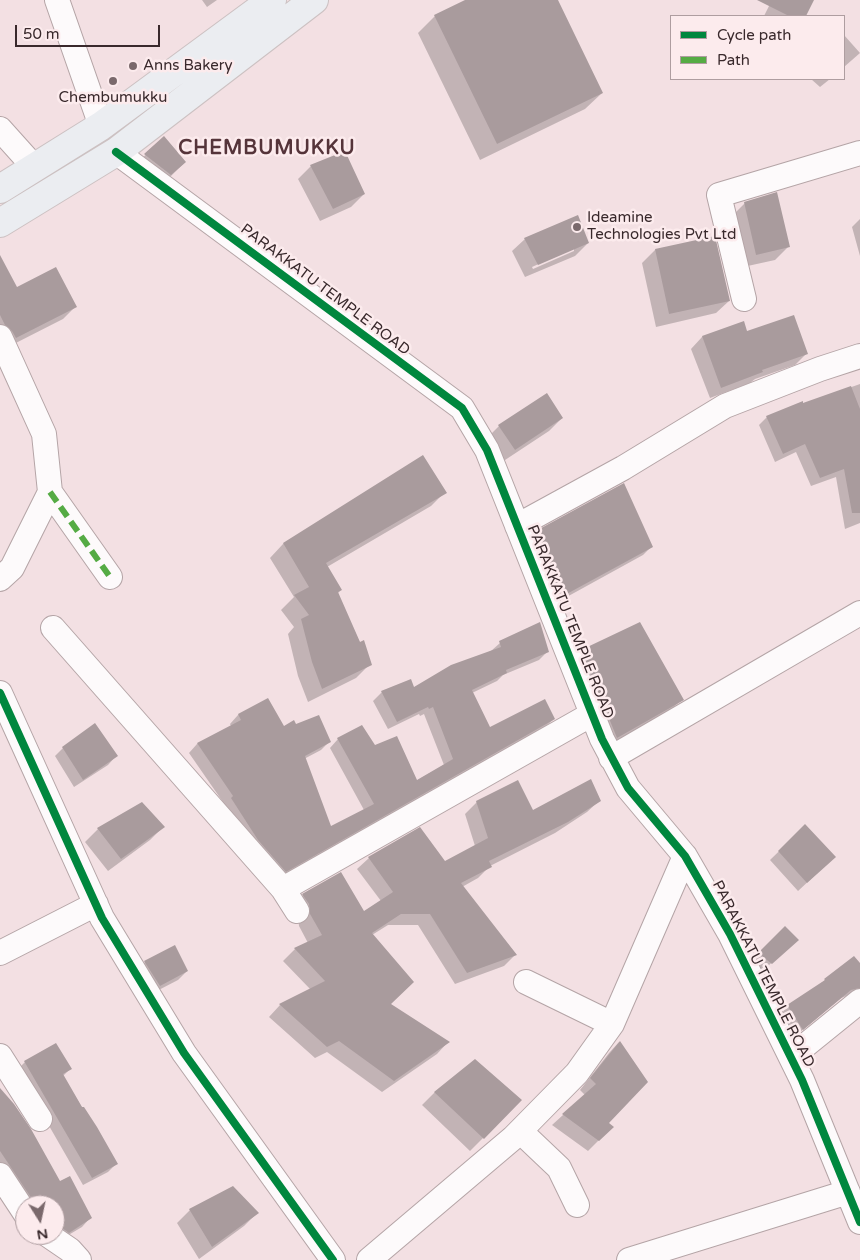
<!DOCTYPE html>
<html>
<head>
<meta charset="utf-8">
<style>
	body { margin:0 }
	#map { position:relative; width:860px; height:1260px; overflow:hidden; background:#f3e0e3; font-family:"Varela Round",sans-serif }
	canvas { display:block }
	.legend { position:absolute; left:670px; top:15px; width:175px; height:65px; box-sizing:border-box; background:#fcebed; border:1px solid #ae9da0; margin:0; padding:6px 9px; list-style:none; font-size:15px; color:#39292c }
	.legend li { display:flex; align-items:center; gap:10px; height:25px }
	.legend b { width:25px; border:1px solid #ae9da0 }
	.north { position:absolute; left:15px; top:1195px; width:50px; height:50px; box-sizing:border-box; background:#fcebed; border:1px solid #ae9da0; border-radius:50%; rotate:170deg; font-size:14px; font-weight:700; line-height:20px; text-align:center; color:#39292c }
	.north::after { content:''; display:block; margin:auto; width:18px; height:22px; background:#7a696c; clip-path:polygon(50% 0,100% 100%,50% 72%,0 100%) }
	.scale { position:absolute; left:15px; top:25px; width:145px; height:22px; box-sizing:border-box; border:2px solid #39292c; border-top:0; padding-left:6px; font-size:15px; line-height:18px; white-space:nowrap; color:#39292c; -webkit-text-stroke:4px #fcebed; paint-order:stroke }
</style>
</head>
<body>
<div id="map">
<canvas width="860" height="1260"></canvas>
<ul class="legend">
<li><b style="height:6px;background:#00873e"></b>Cycle path</li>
<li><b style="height:6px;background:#55ab44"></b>Path</li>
</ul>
<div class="north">N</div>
<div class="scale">50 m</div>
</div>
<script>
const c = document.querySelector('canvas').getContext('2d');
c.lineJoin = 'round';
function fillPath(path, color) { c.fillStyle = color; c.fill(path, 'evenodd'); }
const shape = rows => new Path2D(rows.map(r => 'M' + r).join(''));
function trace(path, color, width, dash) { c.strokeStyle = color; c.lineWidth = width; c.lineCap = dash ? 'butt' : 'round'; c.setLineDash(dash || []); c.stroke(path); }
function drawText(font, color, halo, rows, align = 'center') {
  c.font = font + ' "Varela Round",sans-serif'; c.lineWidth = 5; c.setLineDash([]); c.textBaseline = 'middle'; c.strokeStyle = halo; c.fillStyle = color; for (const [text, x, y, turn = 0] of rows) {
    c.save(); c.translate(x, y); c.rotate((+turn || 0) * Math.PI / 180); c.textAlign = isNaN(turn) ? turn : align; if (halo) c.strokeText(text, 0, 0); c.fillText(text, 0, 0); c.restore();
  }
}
fillPath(shape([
	[202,0,217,0,207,7],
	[468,0,556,0,602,93,585,109,480,160,418,33,435,16],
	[772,0,813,0,804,16,764,16],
	[844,35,860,53,844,67],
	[811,79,830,79,820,87],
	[164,138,185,162,168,179,128,171],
	[311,166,364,194,351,207,320,221,298,179],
	[745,203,788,247,775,260,743,267,732,216],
	[860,219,860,256,852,227],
	[714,237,729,301,716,313,656,327,642,263,655,250],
	[525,239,588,243,575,256,525,277,512,251],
	[574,248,574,251,533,269,532,267],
	[0,258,16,289,75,307,63,319,4,349,0,342],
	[743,323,747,332,806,354,795,365,755,379,750,383,710,398,691,349,702,337],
	[860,384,860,523,845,529,836,477,811,486,796,452,775,462,759,425,767,417],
	[562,418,549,431,502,462,486,439,499,426],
	[422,457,445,492,431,506,327,567,341,590,337,594,370,664,356,678,308,702,298,676,288,634,294,627,281,610,294,597,270,558,283,544],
	[535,533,652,546,643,555,554,604,527,542],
	[500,643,547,652,539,660,503,675,497,681,472,693,490,729,554,719,545,727,277,879,223,807,225,805,189,753,197,744,231,726,230,724,238,715,268,700,283,727,295,726,329,742,321,750,304,759,330,828,364,810,330,748,338,739,374,747,416,781,444,765,424,714,420,716,419,714,388,729,373,701,382,692,411,681,413,689,491,651],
	[582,651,682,699,665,716,600,754,565,668],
	[63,748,116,756,108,765,74,787,55,756],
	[599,801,587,812,555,833,490,866,478,878,462,887,516,954,504,966,455,984,418,925,388,925,372,935,389,1004,448,1042,437,1054,382,1092,327,1052,315,1058,269,1017,280,1005,311,990,283,961,295,949,308,943,299,926,298,916,291,906,303,895,363,913,381,901,357,869,369,858,445,862,475,846,465,814,477,802,533,811],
	[805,826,826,865,798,891,770,860],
	[163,827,150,840,108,871,85,842,98,829],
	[785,928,789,948,762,971,751,963],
	[145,962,187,971,178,980,151,994,137,970],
	[860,965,860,996,849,995,841,998,794,1037,780,1015,788,1006,817,987,825,980],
	[619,1042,607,1123,612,1127,588,1151,552,1125,585,1095,580,1090,609,1053],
	[25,1062,70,1069,63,1076,116,1164,108,1172,83,1185,17,1070],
	[0,1090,60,1183,90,1218,82,1227,60,1240,55,1235,55,1205,25,1205,0,1173],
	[435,1092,521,1100,470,1151,422,1105],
	[190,1210,257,1213,244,1226,199,1259,177,1223]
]), '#0003');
fillPath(shape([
	[465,0,558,0,603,93,497,144,434,15],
	[757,0,814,0,806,16,789,16],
	[164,136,186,162,171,175,144,154],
	[345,151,365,194,333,209,310,165],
	[777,192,790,247,756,255,744,202],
	[578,215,589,243,538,265,524,238],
	[715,236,730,301,669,314,655,249],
	[0,255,17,287,56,267,77,307,16,338,12,331,5,325,0,315],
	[794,315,808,354,762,370,763,372,721,388,702,336,744,321,747,331],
	[851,386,860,409,860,513,852,513,844,469,820,478,805,444,783,454,766,416,803,401,803,403],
	[547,393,563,418,515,450,498,425],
	[423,455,447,493,326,563,342,590,338,592,360,642,364,640,372,665,322,689,312,662,301,619,309,615,294,595,309,587,283,543],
	[624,483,653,547,563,596,549,568,534,532],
	[540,622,549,652,506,670,507,673,472,690,490,727,545,699,555,719,286,872,258,840,231,798,233,796,197,743,241,720,238,714,268,698,284,726,294,720,296,724,319,715,331,742,305,756,331,826,374,804,337,738,362,725,375,745,397,736,417,780,453,759,433,707,429,709,428,707,397,722,381,691,411,679,414,687,451,665,501,647,499,641],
	[640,622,684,700,617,738,581,650],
	[95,723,118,756,83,780,62,747],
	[591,779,601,801,568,822,489,861,492,867,461,883,517,955,467,973,430,914,401,914,372,933,414,982,391,1004,450,1042,394,1081,339,1041,327,1047,279,1004,325,981,294,948,322,935,310,914,309,904,302,894,341,872,364,911,393,892,368,857,420,827,445,861,488,838,476,801,518,780,533,810],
	[142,802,165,827,121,859,97,828],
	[805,824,836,857,807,883,778,851],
	[785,926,799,940,772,964,758,953],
	[175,945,188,971,160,986,144,961],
	[854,956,860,963,860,988,851,990,803,1030,787,1005,825,980,824,979],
	[620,1041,648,1082,609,1123,614,1127,599,1141,562,1114,596,1084,590,1078],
	[56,1043,72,1069,63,1074,82,1107,84,1107,97,1127,118,1164,92,1178,24,1061],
	[475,1059,522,1100,484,1139,434,1092],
	[0,1088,14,1104,31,1129,60,1181,70,1176,92,1218,69,1233,55,1223,55,1205,36,1205,0,1151],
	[233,1186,259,1213,212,1247,189,1209]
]), '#a99b9d');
const minor = shape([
	[57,0,101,126],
	[0,129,35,168],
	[116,152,462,408,487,450,602,739,628,788,685,856,730,934,802,1080,860,1222],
	[744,299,719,195,860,153],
	[0,337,44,434,50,492,12,568,0,579],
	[50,492,110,577],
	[517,526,623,468,725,406,820,369,860,356],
	[53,628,283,889,297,911],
	[0,693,102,918,184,1053,333,1260],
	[611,758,860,613],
	[283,889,592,714],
	[0,953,96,904],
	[526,982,612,1024],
	[0,1056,40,1119],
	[791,1057,860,1001],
	[520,1131,559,1168,577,1205],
	[0,1175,25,1213],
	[48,1235,70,1250,79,1260],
	[369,1260,513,1138,577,1073,612,1024,685,856],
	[629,1260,848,1192]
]);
const major = shape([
	[0,189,101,126,272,0],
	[0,223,116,152,314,0]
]);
trace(minor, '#b4a4a6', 26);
trace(major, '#ccc1c2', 30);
trace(minor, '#fdfafb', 24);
trace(major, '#ebedf1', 28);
trace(shape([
	[50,492,110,577]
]), '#55ab44', 6, [12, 6]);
trace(shape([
	[116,152,462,408,487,450,602,739,628,788,685,856,730,934,802,1080,860,1222],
	[0,693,102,918,184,1053,333,1260]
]), '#00873e', 8);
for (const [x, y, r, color] of [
	[133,66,5,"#7a696c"],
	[113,81,5,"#7a696c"],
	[577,227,5,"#7a696c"]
]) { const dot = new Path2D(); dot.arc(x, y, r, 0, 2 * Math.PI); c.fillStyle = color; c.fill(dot); trace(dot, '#fcebed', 2); }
drawText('15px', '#39292c', '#fcebed', [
	["Anns Bakery",143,66],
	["Chembumukku",113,98,"center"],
	["Ideamine",587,218],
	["Technologies Pvt Ltd",587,235]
], 'left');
drawText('15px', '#39292c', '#fcebed', [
	["PARAKKATU TEMPLE ROAD",325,290,37],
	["PARAKKATU TEMPLE ROAD",570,622,68],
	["PARAKKATU TEMPLE ROAD",763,974,63]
]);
c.letterSpacing = '1px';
drawText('bold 20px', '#55343a', '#fcebed', [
	["CHEMBUMUKKU",267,149]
]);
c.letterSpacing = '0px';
</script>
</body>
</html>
